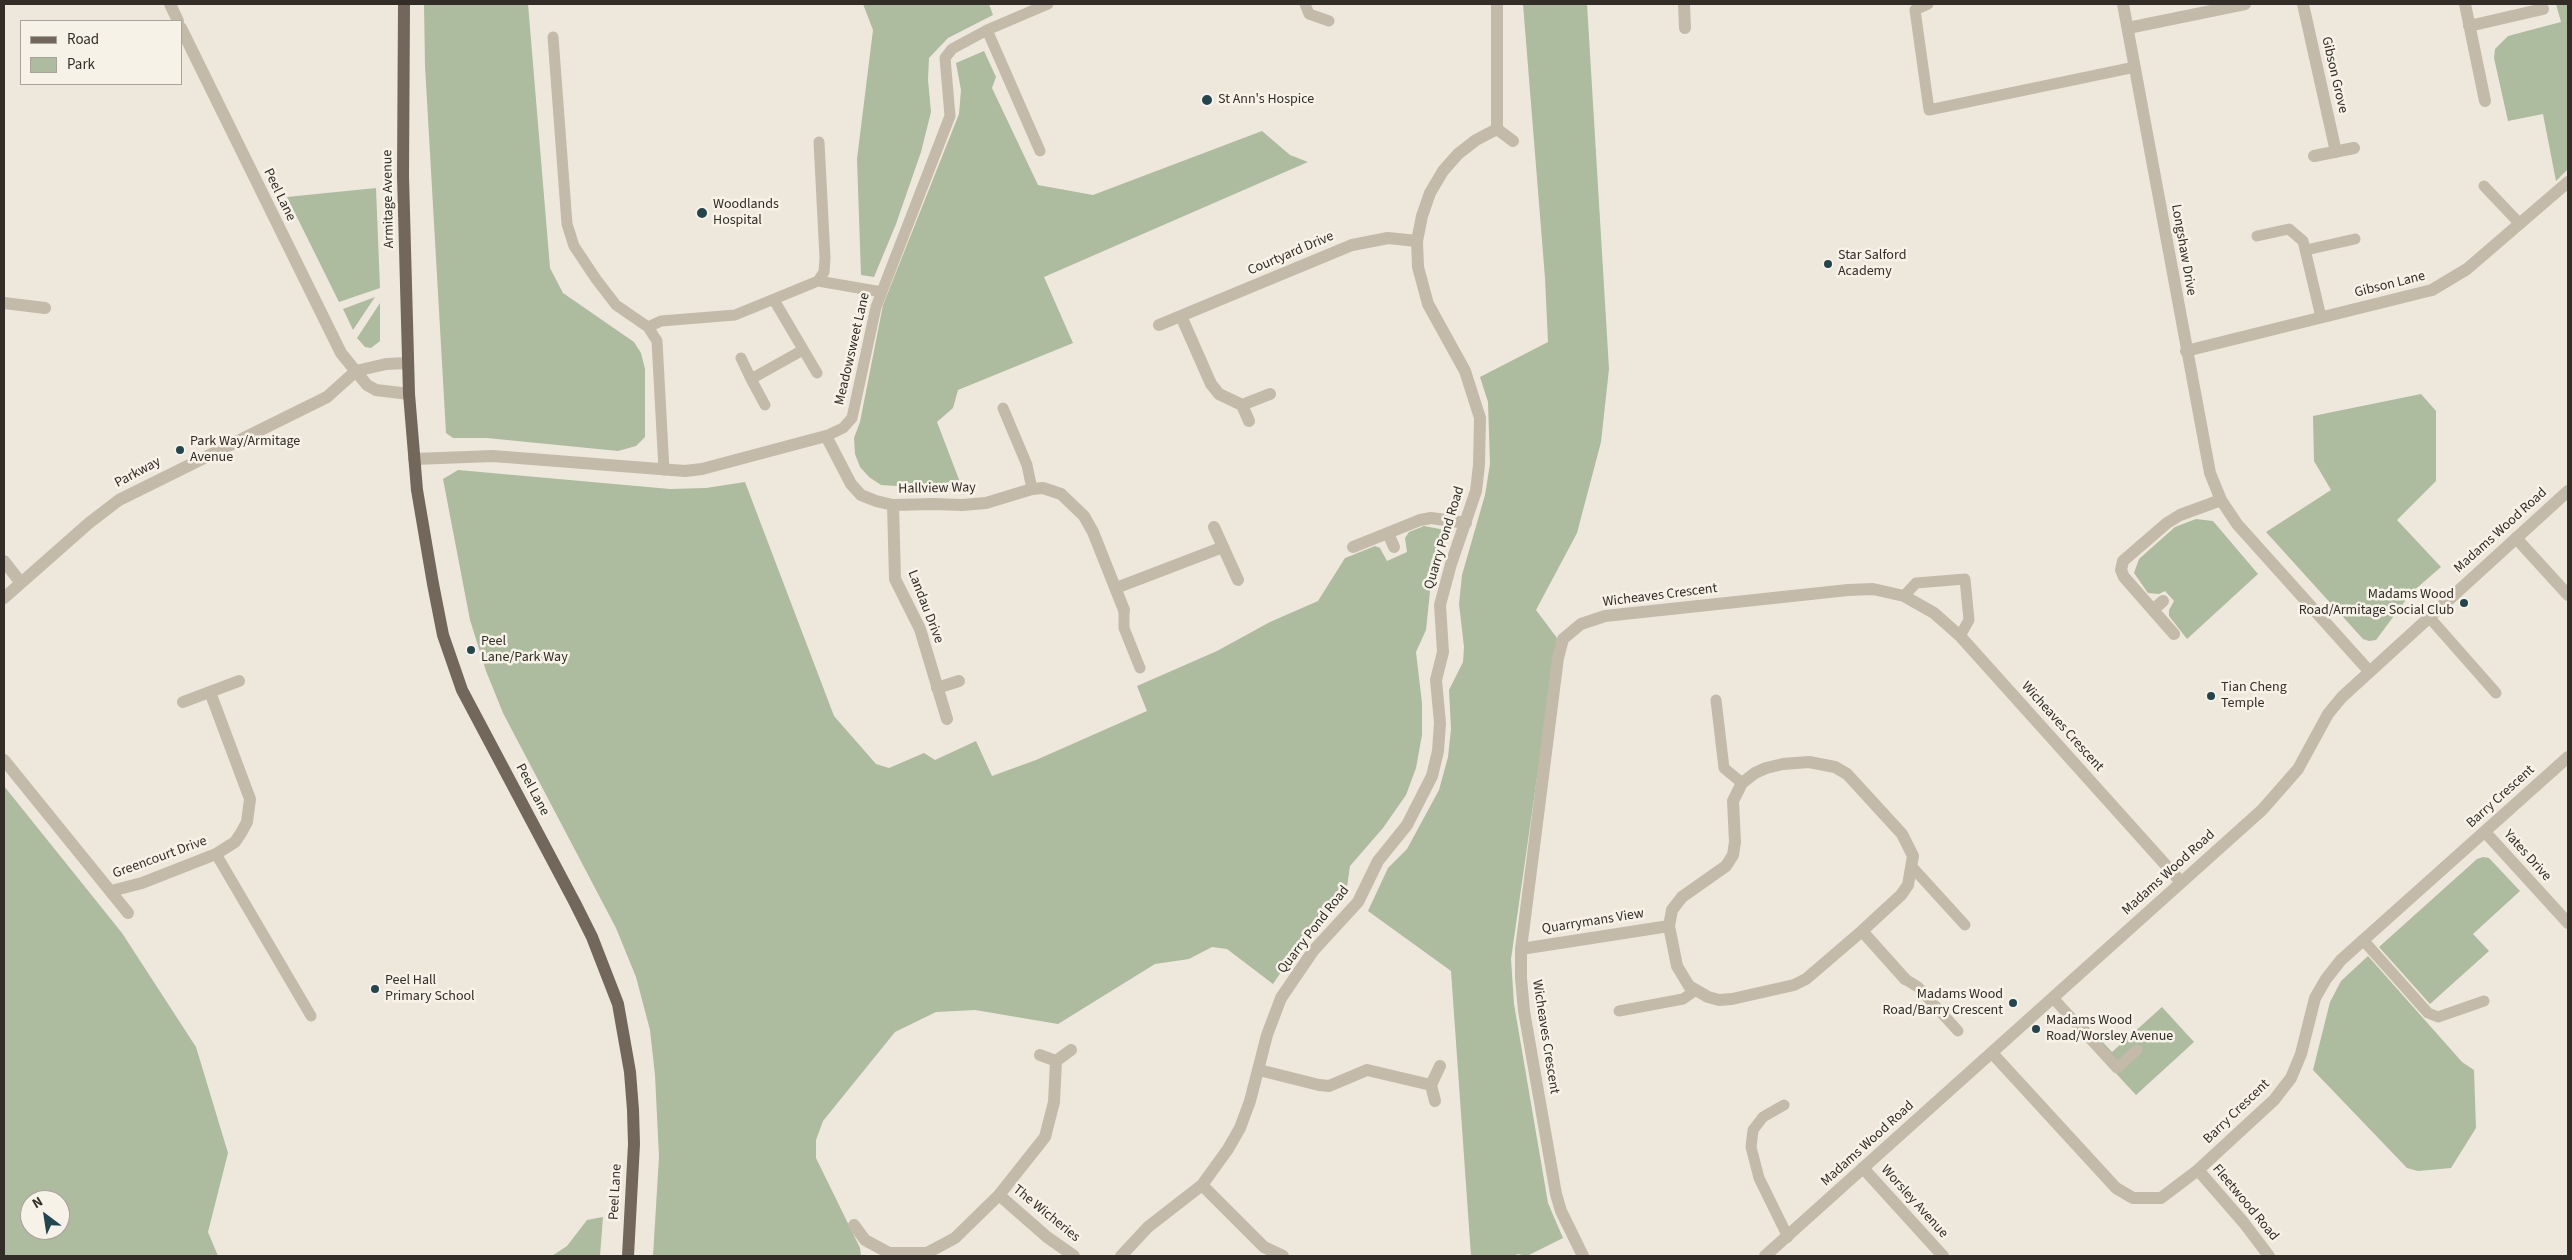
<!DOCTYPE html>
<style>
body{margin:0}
#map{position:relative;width:2572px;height:1260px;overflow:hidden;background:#eee8dc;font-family:"Source Sans 3",sans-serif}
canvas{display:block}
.frame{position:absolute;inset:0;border:5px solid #332d28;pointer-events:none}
.legend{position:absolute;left:20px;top:20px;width:162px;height:65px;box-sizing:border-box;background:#f6f2e7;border:1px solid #a8a39b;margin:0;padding:6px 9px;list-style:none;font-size:15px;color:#332d28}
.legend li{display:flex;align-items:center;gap:10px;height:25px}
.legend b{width:25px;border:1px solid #a8a39b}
.north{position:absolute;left:20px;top:1190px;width:50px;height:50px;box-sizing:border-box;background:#f6f2e7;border:1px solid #a8a39b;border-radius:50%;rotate:329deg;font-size:14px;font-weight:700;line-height:20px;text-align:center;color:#332d28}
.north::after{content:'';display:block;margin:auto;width:18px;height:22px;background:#23454e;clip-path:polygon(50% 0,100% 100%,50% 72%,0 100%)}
</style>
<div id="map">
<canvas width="2572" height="1260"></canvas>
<div class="frame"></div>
<ul class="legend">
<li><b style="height:6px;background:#73665b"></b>Road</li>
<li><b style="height:14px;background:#adbb9e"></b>Park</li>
</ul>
<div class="north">N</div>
</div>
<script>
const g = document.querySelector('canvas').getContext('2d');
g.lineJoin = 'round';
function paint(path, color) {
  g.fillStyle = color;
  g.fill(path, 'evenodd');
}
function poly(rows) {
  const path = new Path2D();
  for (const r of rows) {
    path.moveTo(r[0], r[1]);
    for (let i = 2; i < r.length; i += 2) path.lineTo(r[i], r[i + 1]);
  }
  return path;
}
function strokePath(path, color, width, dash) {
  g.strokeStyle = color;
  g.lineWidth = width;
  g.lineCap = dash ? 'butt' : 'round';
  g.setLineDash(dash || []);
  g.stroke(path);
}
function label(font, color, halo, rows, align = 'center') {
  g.font = font + ' "Source Sans 3",sans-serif';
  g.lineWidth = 5;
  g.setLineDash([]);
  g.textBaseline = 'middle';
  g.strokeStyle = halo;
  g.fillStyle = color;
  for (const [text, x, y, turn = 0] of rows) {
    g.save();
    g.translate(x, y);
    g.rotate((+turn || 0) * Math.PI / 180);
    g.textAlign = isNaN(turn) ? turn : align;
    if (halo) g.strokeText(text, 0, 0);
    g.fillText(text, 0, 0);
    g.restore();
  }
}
paint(poly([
 [424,4,528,4,550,268,563,293,634,342,641,353,645,369,645,437,636,446,618,451,487,438,453,438,446,433,425,66],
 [863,4,989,4,993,15,948,38,929,58,928,80,931,112,921,152,896,224,874,277,861,275,857,159,873,30],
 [1523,4,1587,4,1609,369,1601,442,1577,533,1536,610,1557,638,1511,959,1514,1004,1548,1203,1563,1238,1527,1256,1518,1254,1513,1256,1471,1256,1451,971,1368,911,1388,868,1407,849,1439,790,1448,757,1451,729,1449,690,1463,662,1464,647,1459,604,1462,575,1485,495,1490,464,1488,402,1480,377,1548,342,1545,278],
 [2556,4,2568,4,2568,169,2556,181,2543,114,2508,121,2494,58,2495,49,2508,36,2561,22],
 [984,51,996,77,992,88,1038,185,1093,195,1262,131,1290,155,1308,162,1044,277,1073,343,958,390,953,408,937,422,963,490,881,485,869,477,860,467,855,454,854,438,860,422,883,305,959,114,961,90,956,63],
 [376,188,380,288,339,302,287,197],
 [375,297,353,330,343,309],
 [380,303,380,341,371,348,365,347,357,338],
 [2421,394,2436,411,2436,481,2397,520,2441,567,2411,593,2376,640,2369,641,2363,639,2266,532,2331,490,2314,461,2313,416],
 [458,470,670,489,706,488,745,482,834,716,876,764,889,768,924,753,935,760,976,741,992,776,1036,760,1147,711,1137,686,1217,651,1270,622,1318,601,1345,558,1375,546,1380,548,1387,561,1407,552,1405,538,1409,532,1424,526,1445,530,1431,582,1426,630,1416,652,1422,703,1422,735,1416,768,1406,795,1383,828,1350,866,1346,894,1303,939,1273,984,1227,949,1212,947,1189,959,1155,964,1058,1024,975,1010,936,1012,895,1032,823,1121,816,1140,816,1158,860,1248,861,1256,653,1256,659,1157,655,1075,650,1030,636,977,616,928,503,713,486,671,470,620,443,479],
 [2196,519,2213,521,2258,574,2187,639,2169,616,2169,610,2174,601,2165,591,2159,594,2148,593,2134,573,2139,559,2175,527],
 [4,786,122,933,196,1047,228,1153,208,1232,218,1256,4,1256],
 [30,1200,60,1200,60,1230,30,1230],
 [2483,857,2489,858,2520,891,2473,934,2489,951,2430,1004,2379,947,2477,859],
 [2368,956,2462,1062,2474,1070,2476,1128,2451,1168,2418,1171,2407,1168,2313,1070,2330,1002,2341,981],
 [2162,1007,2194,1042,2136,1095,2073,1027,2081,1019,2112,1052],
 [603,1217,600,1256,552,1256,567,1246,587,1220]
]), '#adbb9e');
strokePath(poly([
 [1305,4,1309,14,1329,21],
 [1928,4,1915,10,1929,110,2135,67],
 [987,30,1040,151],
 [553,37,567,224,574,246,596,279,616,305,648,327,657,341,664,470],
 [819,142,825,258,824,272,818,281,882,292],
 [2484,186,2520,224],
 [2257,236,2289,229,2303,241,2321,317],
 [2306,250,2355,239],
 [774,300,817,373],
 [648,327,661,321,735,315,818,281],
 [741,358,751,379],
 [765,405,751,379,803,350],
 [1003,408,1027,465,1032,489],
 [826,436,843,428,852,418,876,307,950,116,945,58,952,49,987,30,1048,4],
 [1904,596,1916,583,1965,579,1969,620,1960,636],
 [1124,610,1124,628,1140,668],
 [2429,617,2496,693],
 [1716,700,1724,768,1742,783],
 [216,854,311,1016],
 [1913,868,1965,925],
 [2363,940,2428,1013,2438,1017,2484,1001],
 [1905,979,1918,987,1958,1031],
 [2053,998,2117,1068,2137,1050],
 [1619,1011,1683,999,1696,990],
 [1784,1105,1763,1117,1753,1130,1751,1147,1759,1178,1788,1237]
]), '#c4baa9', 11);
strokePath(poly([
 [170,4,178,21],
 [1684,4,1685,28],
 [2123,4,2210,473,2221,500,2237,524,2369,671],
 [2303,4,2336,152],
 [2465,4,2485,101],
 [2469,26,2543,9],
 [181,28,341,353,367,385,376,390,409,394],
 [2128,28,2245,4],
 [1497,129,1513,141],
 [2314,156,2354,148],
 [4,303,45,308],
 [1181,316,1211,384,1219,394,1242,405],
 [1159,325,1352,245,1388,238,1417,241],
 [2186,351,2432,290,2467,269,2568,182],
 [1249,421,1242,405,1270,394],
 [414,459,493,456,685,471,702,469,826,436,851,484,861,495,876,501,893,505,933,504,962,505,986,503,1032,489,1043,488,1061,494,1084,516,1093,532,1124,610],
 [893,505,895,579,920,629,947,719],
 [1214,527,1238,580],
 [1388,533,1394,547],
 [2516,538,2568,595],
 [1353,547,1420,520,1431,518,1466,523],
 [4,561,21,583],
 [1116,588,1223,547],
 [4,598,89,523,119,500,327,397,356,371,386,364,408,363],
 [2153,610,2163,601],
 [2174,634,2124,577,2121,570,2123,561,2167,523,2180,515,2221,500],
 [937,688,959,681],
 [183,702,239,681],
 [4,760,128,913],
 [1809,762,1835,767,1847,774,1902,834,1913,856,1908,885,1901,895,1862,931,1806,979,1794,985,1732,999,1719,1000,1708,997,1689,986,1677,966,1669,926,1672,910,1682,897,1726,866,1733,855,1735,842,1733,801,1742,783,1755,773,1766,768,1783,764,1809,762],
 [2485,832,2568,923],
 [111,891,142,883,216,854,235,842,241,833,247,822,250,799,210,692],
 [1862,931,1905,979],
 [1521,949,1669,926],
 [1992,1053,2116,1188,2133,1198,2161,1198,2198,1170,2274,1100,2291,1078,2301,1054,2315,998,2326,979,2341,960,2568,757],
 [1040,1055,1056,1061,1071,1050],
 [1259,1070,1319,1085,1329,1086,1367,1070,1431,1085],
 [1435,1101,1431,1085,1440,1066],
 [1863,1168,1943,1256],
 [2198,1170,2244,1223,2269,1256],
 [1202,1185,1264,1247,1283,1256],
 [999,1195,1047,1237,1074,1256],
 [854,1225,865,1240,889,1253,927,1253,955,1238,999,1195,1045,1137,1054,1102,1056,1061],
 [1121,1256,1148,1227,1202,1185,1228,1149,1240,1128,1250,1101,1267,1035,1281,998,1313,951,1358,902,1378,861,1407,825,1432,776,1438,751,1440,723,1436,680,1443,652,1440,605,1451,564,1476,491,1479,465,1480,418,1465,371,1428,304,1418,267,1417,241,1422,216,1430,193,1443,171,1458,154,1476,140,1497,129,1497,4],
 [1583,1256,1561,1211,1556,1194,1524,1011,1521,978,1521,949,1558,658,1563,639,1581,624,1605,616,1848,590,1873,589,1904,596,1934,613,1960,636,2181,882]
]), '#c4baa9', 12);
strokePath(poly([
 [1765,1256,2262,810,2298,769,2328,714,2342,697,2568,491]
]), '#c4baa9', 12);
strokePath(poly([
 [404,4,403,176,409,394,417,490,433,584,443,635,462,690,575,903,592,937,618,1004,630,1072,633,1110,634,1144,628,1256]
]), '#73665b', 12);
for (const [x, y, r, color] of [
 [1207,100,6,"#23454e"],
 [702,213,6,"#23454e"],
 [1828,264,5,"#23454e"],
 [180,450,5,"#23454e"],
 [2464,603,5,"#23454e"],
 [471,650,5,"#23454e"],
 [2211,696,5,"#23454e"],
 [375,989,5,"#23454e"],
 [2013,1003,5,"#23454e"],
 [2036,1029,5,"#23454e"]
]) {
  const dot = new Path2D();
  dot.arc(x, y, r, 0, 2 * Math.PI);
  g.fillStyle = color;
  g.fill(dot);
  strokePath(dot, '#f6f2e7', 2);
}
label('14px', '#332d28', '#f6f2e7', [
 ["Gibson Grove",2334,75,77],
 ["Peel Lane",279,195,64],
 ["Armitage Avenue",389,199,-91],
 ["Longshaw Drive",2183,250,80],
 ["Courtyard Drive",1291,254,-23],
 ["Gibson Lane",2390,285,-14],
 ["Meadowsweet Lane",853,349,-77],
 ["Parkway",138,473,-28],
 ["Hallview Way",937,489,-1],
 ["Madams Wood Road",2501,531,-42],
 ["Quarry Pond Road",1445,538,-73],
 ["Wicheaves Crescent",1660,596,-7],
 ["Landau Drive",925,607,69],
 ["Wicheaves Crescent",2062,727,48],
 ["Peel Lane",532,790,62],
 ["Barry Crescent",2501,797,-42],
 ["Yates Drive",2527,856,48],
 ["Greencourt Drive",160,858,-20],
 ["Madams Wood Road",2169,873,-42],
 ["Quarrymans View",1593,922,-9],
 ["Quarry Pond Road",1314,930,-52],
 ["Wicheaves Crescent",1545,1037,81],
 ["Barry Crescent",2237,1112,-44],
 ["Madams Wood Road",1868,1144,-42],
 ["Peel Lane",616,1192,-87],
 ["Worsley Avenue",1914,1202,48],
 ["Fleetwood Road",2245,1203,50],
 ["The Wicheries",1046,1214,39]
]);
label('14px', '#332d28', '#f6f2e7', [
 ["St Ann's Hospice",1218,100],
 ["Woodlands",713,205],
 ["Hospital",713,221],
 ["Star Salford",1838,256],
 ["Academy",1838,272],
 ["Park Way/Armitage",190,442],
 ["Avenue",190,458],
 ["Madams Wood",2454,595,"right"],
 ["Road/Armitage Social Club",2454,611,"right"],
 ["Peel",481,642],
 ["Lane/Park Way",481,658],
 ["Tian Cheng",2221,688],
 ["Temple",2221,704],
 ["Peel Hall",385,981],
 ["Primary School",385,997],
 ["Madams Wood",2003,995,"right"],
 ["Road/Barry Crescent",2003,1011,"right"],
 ["Madams Wood",2046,1021],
 ["Road/Worsley Avenue",2046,1037]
], 'left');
</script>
